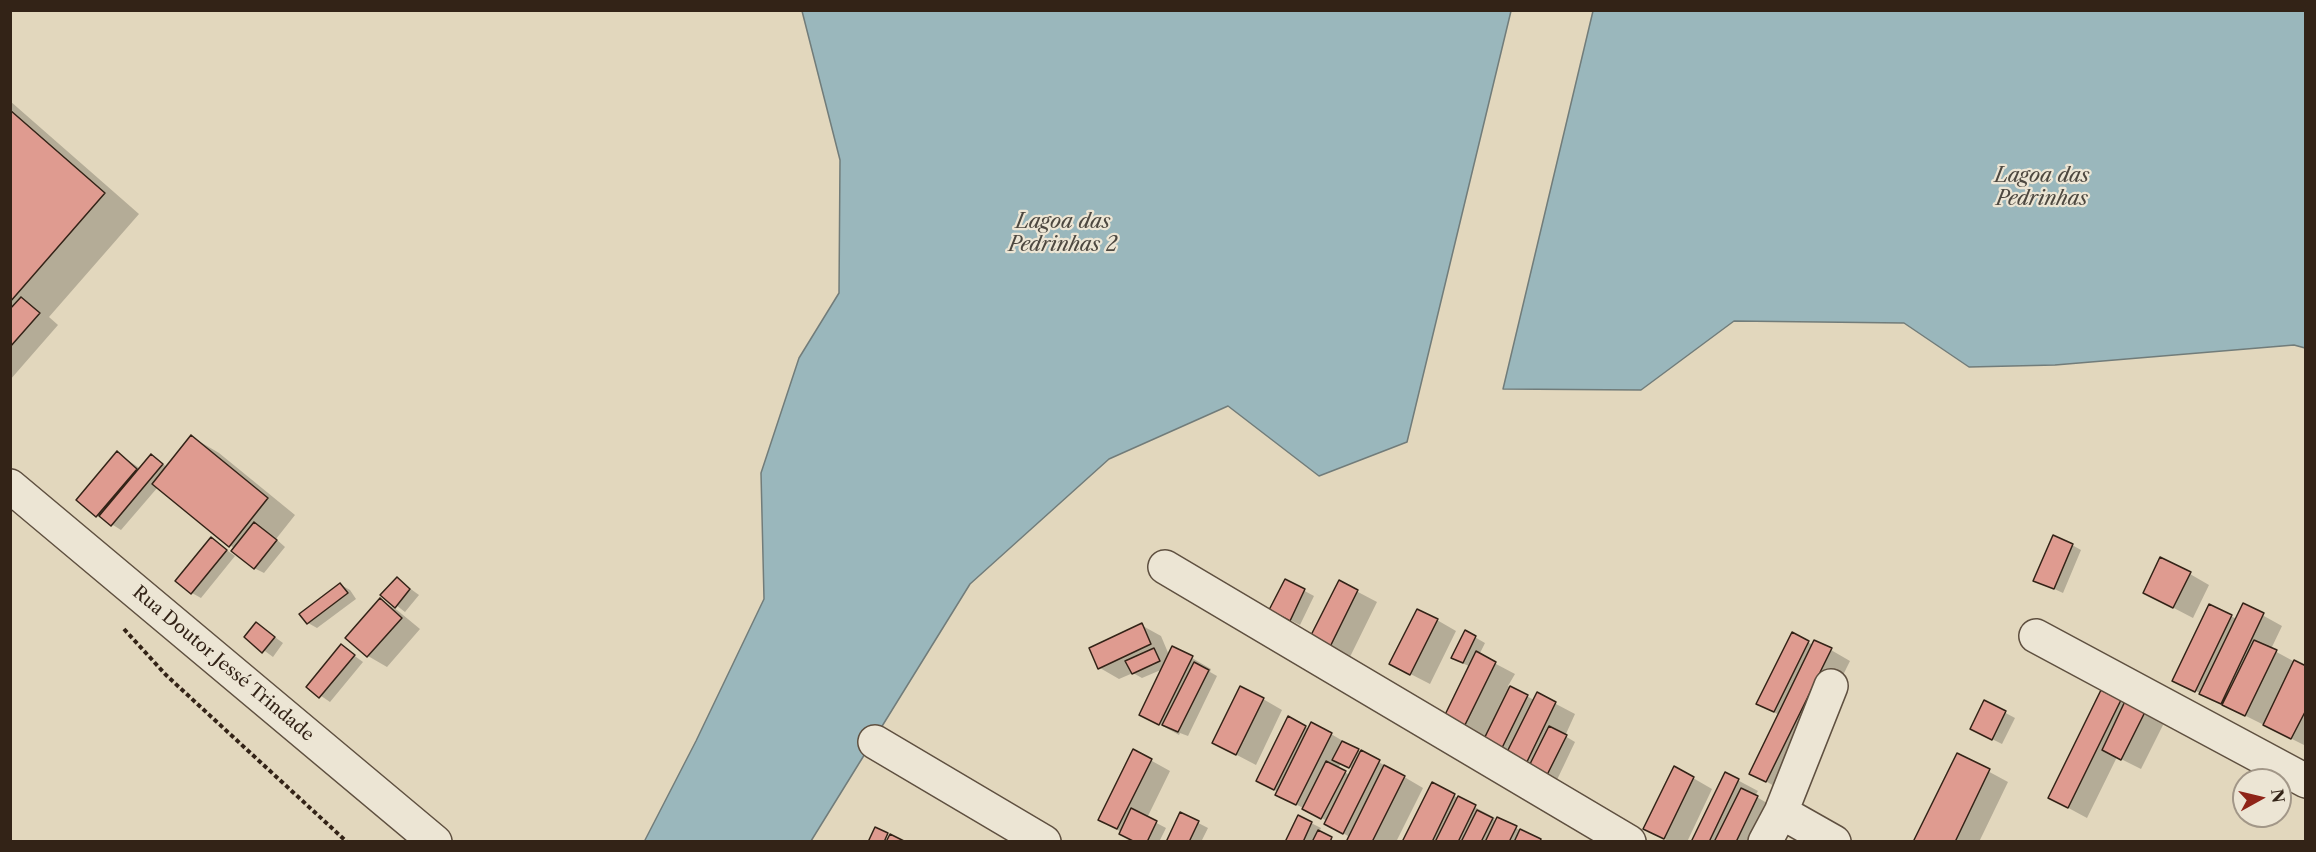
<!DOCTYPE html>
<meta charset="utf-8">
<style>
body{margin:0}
#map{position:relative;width:2316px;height:852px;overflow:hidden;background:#e2d7bd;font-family:"Libre Caslon Text",serif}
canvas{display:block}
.frame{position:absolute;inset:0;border:12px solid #332317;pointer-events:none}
.north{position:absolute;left:2232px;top:768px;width:60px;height:60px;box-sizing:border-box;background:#ece5d4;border:2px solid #a29788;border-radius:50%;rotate:82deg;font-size:16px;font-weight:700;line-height:24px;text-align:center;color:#332317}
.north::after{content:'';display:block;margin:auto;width:21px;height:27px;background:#8f2418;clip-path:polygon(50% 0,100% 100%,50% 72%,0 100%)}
</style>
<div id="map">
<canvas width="2316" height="852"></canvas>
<div class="frame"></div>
<div class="north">N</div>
</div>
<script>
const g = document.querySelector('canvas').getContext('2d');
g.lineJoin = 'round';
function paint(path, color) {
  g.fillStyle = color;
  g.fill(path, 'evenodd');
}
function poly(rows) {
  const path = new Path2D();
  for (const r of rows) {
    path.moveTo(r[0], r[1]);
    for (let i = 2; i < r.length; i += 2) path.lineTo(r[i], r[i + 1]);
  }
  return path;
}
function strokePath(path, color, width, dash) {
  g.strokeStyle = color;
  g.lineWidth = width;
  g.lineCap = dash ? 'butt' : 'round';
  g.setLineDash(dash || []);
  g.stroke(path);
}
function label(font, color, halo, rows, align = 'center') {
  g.font = font + ' "Libre Caslon Text",serif';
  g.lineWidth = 4.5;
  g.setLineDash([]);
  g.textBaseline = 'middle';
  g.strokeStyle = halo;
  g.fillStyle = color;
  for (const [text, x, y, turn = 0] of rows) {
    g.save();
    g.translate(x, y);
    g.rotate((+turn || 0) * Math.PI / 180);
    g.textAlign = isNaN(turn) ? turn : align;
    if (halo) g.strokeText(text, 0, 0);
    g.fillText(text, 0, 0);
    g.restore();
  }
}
const water = poly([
 [802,11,1511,11,1407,442,1319,476,1228,406,1109,459,970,584,811,841,644,842,696,741,764,599,761,473,799,358,839,293,840,160,802,11],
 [1593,11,2305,11,2305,348,2294,345,2055,365,1969,367,1904,323,1734,321,1641,390,1503,389,1593,11]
]);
paint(water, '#9ab7bc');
strokePath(water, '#717c7a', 1.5);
paint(poly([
 [10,101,139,214,49,317,58,325,10,380],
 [192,437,219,453,295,515,276,539,285,547,264,573,254,568,235,549,158,487,121,530,97,515,117,453,141,469,152,456,167,467],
 [211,539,235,556,201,598,192,593],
 [2072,545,2081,550,2063,593,2035,580],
 [2190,574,2209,585,2193,618,2145,593],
 [397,579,419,595,405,612,383,595],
 [1286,581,1314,596,1300,625,1280,615],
 [1339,582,1377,602,1346,665,1327,656],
 [341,585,350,590,356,599,317,628,308,623],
 [380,600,397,610,420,629,387,667,368,656],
 [2244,605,2282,626,2271,649,2306,668,2306,746,2174,680,2209,606,2237,619],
 [1437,620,1456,631,1430,684,1391,664],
 [257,624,283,643,273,657,246,637],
 [1141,625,1161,636,1169,655,1192,658,1211,669,1210,672,1217,676,1188,736,1180,733,1179,735,1141,714,1163,669,1142,678,1133,673,1119,679,1100,668],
 [1466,632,1485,643,1479,655,1515,674,1508,686,1534,700,1537,694,1575,714,1565,736,1575,742,1555,784,1462,734,1471,667,1462,663],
 [1792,634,1813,645,1831,650,1850,661,1785,792,1751,773,1779,715,1758,703],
 [341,646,363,662,330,702,308,687],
 [2102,692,2125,704,2166,719,2141,769,2117,757,2087,818,2050,798],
 [1263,699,1282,710,1256,765,1214,743],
 [1985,702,2015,718,2002,744,1982,734],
 [1289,718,1309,729,1331,734,1423,788,1396,842,1348,842,1350,837,1326,824,1327,821,1277,794,1278,792,1258,780],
 [1341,763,1353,769,1350,775,1338,769],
 [1134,751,1170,771,1147,818,1166,828,1159,842,1137,842,1100,819],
 [1958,755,2008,782,1979,842,1915,842],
 [1726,774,1758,791,1755,796,1777,809,1761,842,1693,842],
 [1693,778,1712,789,1687,842,1670,842,1645,828],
 [1432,784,1495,818,1494,820,1496,822,1516,828,1542,842,1404,842],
 [1181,814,1208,828,1201,842,1168,842],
 [1299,817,1321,828,1319,832,1336,842,1287,842]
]), '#0003');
const building = poly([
 [10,110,105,193,10,302,10,110],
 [21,297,40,313,10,347,10,309,21,297],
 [191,435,268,498,229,547,152,484,191,435],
 [117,451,137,469,96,517,76,500,117,451],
 [151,454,163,464,111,526,99,516,151,454],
 [254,522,277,540,254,569,231,551,254,522],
 [2053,535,2073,544,2054,589,2033,581,2053,535],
 [211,537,227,550,191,594,175,581,211,537],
 [2160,557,2191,572,2173,608,2143,593,2160,557],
 [397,577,410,589,395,608,380,595,397,577],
 [1285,579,1305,589,1290,621,1269,610,1285,579],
 [1339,580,1358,590,1326,655,1306,645,1339,580],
 [340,583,348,593,307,624,299,614,340,583],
 [380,598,402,618,367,657,345,638,380,598],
 [2243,603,2264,613,2221,704,2199,694,2243,603],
 [2209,604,2232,615,2195,692,2172,681,2209,604],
 [1417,609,1438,619,1410,675,1389,664,1417,609],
 [256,622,275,637,262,653,244,637,256,622],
 [1142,623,1151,644,1098,669,1089,648,1142,623],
 [1465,630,1476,636,1463,663,1451,658,1465,630],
 [1792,632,1809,641,1774,712,1756,704,1792,632],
 [1814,640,1832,648,1766,782,1749,774,1814,640],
 [2254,640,2277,650,2245,716,2222,705,2254,640],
 [341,644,355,655,319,698,306,687,341,644],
 [1172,646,1193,656,1159,725,1139,715,1172,646],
 [1154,648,1160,661,1132,674,1125,661,1154,648],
 [1476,651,1496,662,1461,733,1441,723,1476,651],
 [2294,660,2306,666,2306,710,2291,739,2263,725,2294,660],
 [1194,662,1209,670,1178,732,1162,725,1194,662],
 [1240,686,1264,698,1236,755,1212,743,1240,686],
 [1510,686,1528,695,1498,756,1480,747,1510,686],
 [2101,690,2121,700,2068,808,2048,798,2101,690],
 [1537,692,1556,702,1523,770,1503,760,1537,692],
 [2127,697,2148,706,2121,760,2102,750,2127,697],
 [1984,700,2006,711,1992,740,1970,729,1984,700],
 [1288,716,1306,726,1274,790,1256,781,1288,716],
 [1311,722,1332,733,1296,805,1275,795,1311,722],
 [1549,726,1567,735,1545,779,1527,770,1549,726],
 [1342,741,1359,749,1349,768,1332,760,1342,741],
 [1133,749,1152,759,1117,829,1098,820,1133,749],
 [1361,750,1380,760,1343,834,1324,824,1361,750],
 [1957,753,1990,769,1955,842,1913,842,1957,753],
 [1326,761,1346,771,1321,819,1302,809,1326,761],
 [1384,765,1405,776,1372,842,1346,842,1384,765],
 [1674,766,1694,777,1664,839,1643,829,1674,766],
 [1725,772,1739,779,1709,842,1691,842,1725,772],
 [1432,782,1455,794,1432,842,1402,842,1432,782],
 [1741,788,1758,796,1736,842,1714,842,1741,788],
 [1458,796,1476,805,1458,842,1435,842,1458,796],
 [1131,808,1157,821,1147,842,1135,842,1119,834,1131,808],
 [1477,810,1493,818,1481,842,1461,842,1477,810],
 [1180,812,1199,821,1189,842,1166,842,1180,812],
 [1298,815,1312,822,1303,842,1285,842,1298,815],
 [1497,817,1517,826,1509,842,1485,842,1497,817],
 [875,827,888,833,884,842,868,842,875,827],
 [1520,829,1541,839,1540,842,1514,842,1520,829],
 [1318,830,1332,837,1330,842,1312,842,1318,830],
 [890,834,906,842,886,842,890,834]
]);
paint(building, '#df9b90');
strokePath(building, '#332317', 1.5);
const street = poly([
 [10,486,435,842],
 [1165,567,1629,842],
 [2036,636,2306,781],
 [875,742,1044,842],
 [1781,812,1834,842],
 [1765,842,1781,812,1831,686]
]);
strokePath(street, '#5f5040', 36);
strokePath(poly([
 [124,629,166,675,347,842]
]), '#332317', 4, [4.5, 3]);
strokePath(street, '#ece5d4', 33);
label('18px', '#332317', '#ece5d4', [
 ["Rua Doutor Jessé Trindade",223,664,40]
]);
label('italic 20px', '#4d4840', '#ece5d4', [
 ["Lagoa das",2042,176],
 ["Pedrinhas",2042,199],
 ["Lagoa das",1063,222],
 ["Pedrinhas 2",1063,245]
]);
</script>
